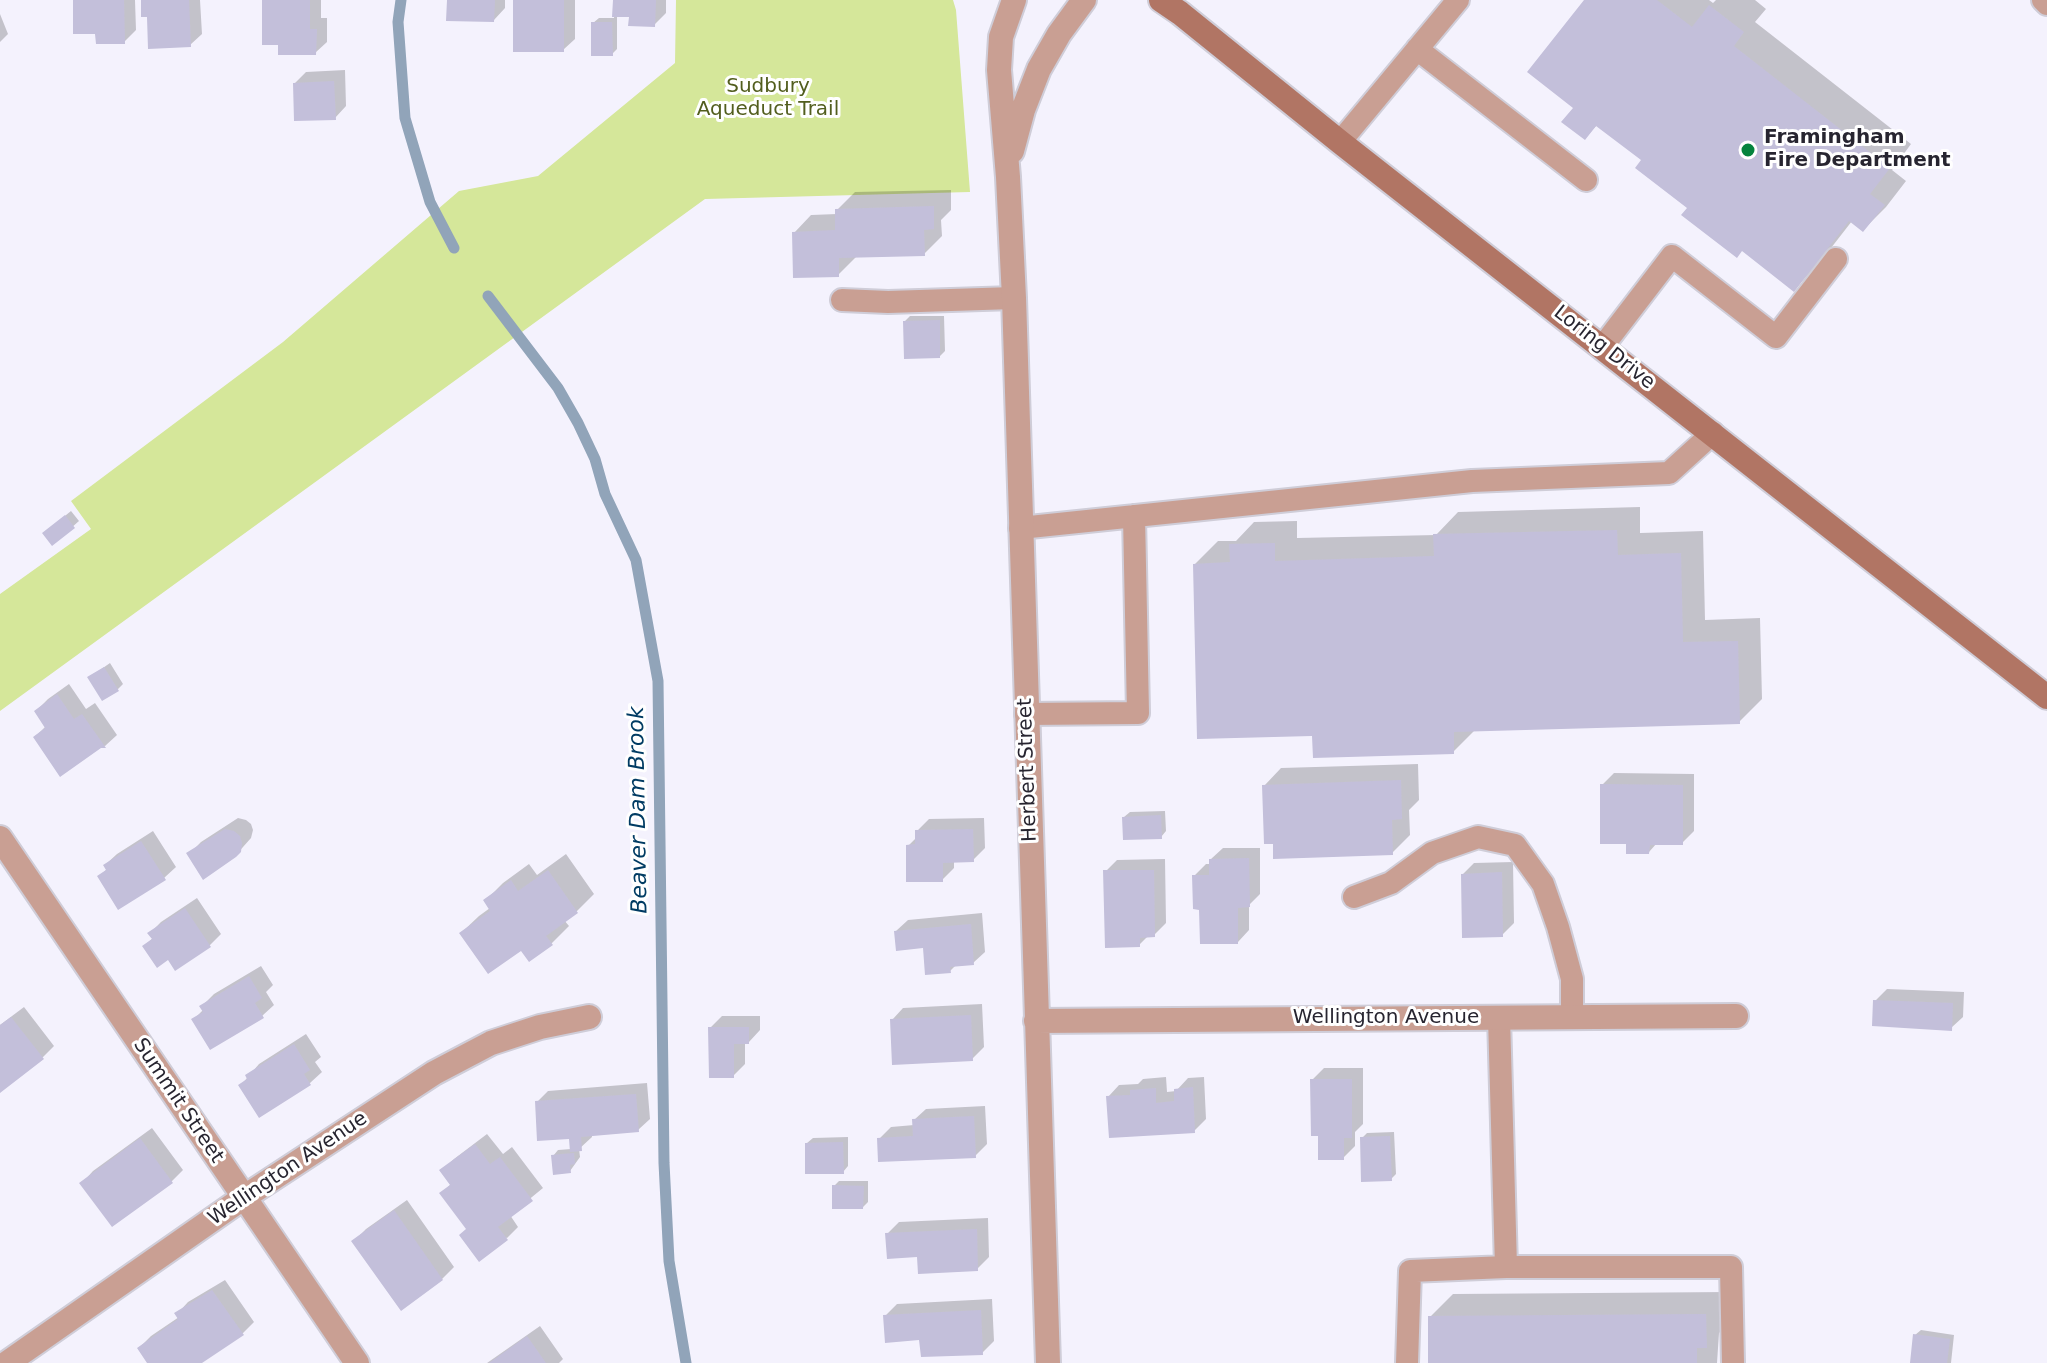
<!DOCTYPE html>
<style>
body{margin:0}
canvas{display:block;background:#f4f2fd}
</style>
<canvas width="2047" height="1363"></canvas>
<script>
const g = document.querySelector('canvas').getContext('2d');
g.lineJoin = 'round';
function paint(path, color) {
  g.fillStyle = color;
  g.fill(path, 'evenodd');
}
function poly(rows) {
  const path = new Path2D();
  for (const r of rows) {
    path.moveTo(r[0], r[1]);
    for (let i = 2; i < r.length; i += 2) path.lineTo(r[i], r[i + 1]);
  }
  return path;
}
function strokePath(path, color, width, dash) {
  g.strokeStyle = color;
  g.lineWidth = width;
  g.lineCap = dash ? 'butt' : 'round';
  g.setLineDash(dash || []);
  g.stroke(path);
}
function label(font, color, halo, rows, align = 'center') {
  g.font = font + ' "DejaVu Sans",sans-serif';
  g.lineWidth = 6;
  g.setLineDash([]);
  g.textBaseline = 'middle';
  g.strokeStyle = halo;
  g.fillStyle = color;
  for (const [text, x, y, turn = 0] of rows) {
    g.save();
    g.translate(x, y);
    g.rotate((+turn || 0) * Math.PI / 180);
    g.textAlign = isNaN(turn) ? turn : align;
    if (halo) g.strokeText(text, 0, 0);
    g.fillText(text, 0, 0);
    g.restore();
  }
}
paint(poly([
 [676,0,953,0,956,10,970,192,705,199,0,711,0,594,91,529,71,501,283,342,459,191,538,176,675,63]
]), '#d5e79a');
paint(poly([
 [75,0,135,0,136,30,124,42,97,32],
 [143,0,200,0,202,34,190,45,149,15],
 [264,0,321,0,321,18,327,18,327,42,315,53,280,43],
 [449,0,505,0,505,8,494,20],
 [515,0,575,0,575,39,563,50],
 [615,0,666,0,666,13,654,25,631,15,617,15,617,49,612,54,593,23,599,18,614,18],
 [1586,0,1709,0,1713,3,1716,0,1755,0,1766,9,1755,22,1911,144,1892,170,1906,181,1886,207,1863,230,1852,221,1817,266,1794,289,1690,208,1644,160,1598,124,1585,138,1576,107],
 [0,14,8,34,0,42],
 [345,70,346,106,335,118,295,83,306,72],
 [951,190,951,210,941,220,942,236,924,254,856,257,838,275,794,233,811,215,837,214,837,210,855,192],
 [910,316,944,316,945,351,940,356,905,321],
 [1640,507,1640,533,1703,531,1705,620,1760,618,1762,699,1739,722,1476,729,1453,752,1314,734,1195,564,1218,541,1236,541,1254,522,1297,521,1297,538,1436,535,1458,512],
 [71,511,79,521,53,544,50,528],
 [110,663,123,684,117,690,90,677],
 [69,684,86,709,95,703,117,735,105,746,35,737,46,726,36,711,48,699],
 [1418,764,1419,800,1409,810,1410,835,1392,853,1275,842,1264,786,1281,768],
 [1614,773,1694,774,1694,831,1682,843,1657,843,1649,852,1628,843,1602,785],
 [1165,811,1166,831,1161,837,1124,817,1130,812],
 [238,818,246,820,251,824,253,830,251,838,235,856,189,854,201,842],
 [984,818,985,848,973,860,954,861,954,868,942,880,908,846,917,837,917,831,929,819],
 [153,831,176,867,164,878,99,877,107,869,105,865,117,854],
 [1223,848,1260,848,1260,894,1249,905,1249,930,1238,942,1194,876,1206,864,1211,864,1211,859],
 [566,854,594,894,577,911,564,920,569,926,551,944,521,948,461,933,479,916,490,908,485,901,503,883,529,864,537,875],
 [1165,859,1166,923,1154,935,1149,935,1139,945,1106,871,1117,860],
 [1513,862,1514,923,1502,935,1463,874,1474,863],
 [197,898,221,934,210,945,175,968,168,958,144,946,153,938,150,933,161,922],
 [982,913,985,952,973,963,956,965,950,971,924,946,896,931,908,920],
 [261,966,273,985,266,992,274,1005,262,1016,194,1019,204,1009,202,1006,214,994],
 [1887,989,1964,992,1963,1017,1951,1028,1875,1001],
 [982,1004,984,1047,972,1059,892,1020,903,1008],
 [24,1007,54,1046,43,1057,0,1090,0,1025],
 [722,1016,760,1016,760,1030,749,1042,745,1042,745,1064,733,1076,710,1028],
 [306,1034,321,1057,315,1062,322,1072,310,1083,260,1115,241,1085,259,1064],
 [1324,1068,1363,1068,1363,1124,1355,1132,1355,1146,1343,1158,1320,1135,1312,1080],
 [1166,1077,1167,1092,1176,1091,1188,1078,1204,1077,1206,1119,1194,1131,1108,1097,1119,1085,1138,1084,1143,1079],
 [647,1083,650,1119,638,1130,592,1134,592,1137,579,1149,580,1157,570,1171,553,1156,558,1150,571,1149,570,1137,537,1102,548,1091],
 [985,1106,987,1144,975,1156,879,1139,891,1127,914,1125,914,1120,926,1109],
 [152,1128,183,1170,172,1181,113,1225,82,1183,93,1171],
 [1394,1132,1396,1174,1391,1179,1362,1138,1367,1133],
 [487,1134,503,1154,512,1147,543,1188,510,1215,518,1227,507,1238,468,1229,442,1193,452,1183,442,1170,454,1159],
 [848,1137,848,1166,843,1172,807,1143,813,1138],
 [839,1181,868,1181,868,1202,863,1207,834,1186],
 [407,1200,454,1267,442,1279,354,1241,366,1229],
 [988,1218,989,1257,977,1269,919,1255,887,1234,899,1222],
 [225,1280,254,1322,243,1333,198,1363,150,1363,139,1348,151,1336,179,1317,177,1314,188,1302],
 [1729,1292,1729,1323,1719,1333,1717,1363,1430,1363,1430,1317,1453,1294],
 [992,1299,994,1341,982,1353,921,1338,885,1316,897,1304],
 [540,1326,563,1359,559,1363,487,1363],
 [1921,1330,1954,1335,1951,1363,1912,1363,1915,1335]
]), '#0003');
strokePath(poly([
 [401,0,398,22,405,118,430,202,454,248],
 [488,296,558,388,578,423,595,459,605,494,636,560,658,681,664,1163,669,1261,686,1363]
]), '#91a4b9', 11);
paint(poly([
 [73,0,124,0,125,44,96,44,95,34,73,34],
 [141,0,189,0,191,47,148,49,147,17,141,17],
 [262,0,310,0,310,29,317,29,316,55,278,55,278,45,262,45],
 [447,0,495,0,494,22,446,21],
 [513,0,564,0,564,52,513,52],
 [613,0,656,0,655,27,628,26,629,17,612,17],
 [1584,0,1657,0,1692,27,1709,5,1744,32,1734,46,1890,168,1870,194,1885,205,1863,232,1849,221,1794,292,1742,251,1737,258,1681,215,1687,208,1635,168,1641,160,1596,126,1585,140,1561,122,1573,108,1527,72],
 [591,22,612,22,613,56,591,56],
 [334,81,336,120,294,121,293,83],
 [934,206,934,229,924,230,925,256,839,258,839,277,793,278,792,232,835,230,835,209],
 [940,320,940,358,904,359,903,321],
 [65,515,75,528,52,546,42,533],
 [1617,530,1618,555,1681,553,1683,642,1738,641,1740,724,1454,732,1454,754,1313,758,1312,736,1197,739,1193,564,1230,562,1229,544,1275,543,1275,561,1434,556,1433,534],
 [104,667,119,691,102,701,87,677],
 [57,694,74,719,82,714,106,748,101,748,60,777,33,737,45,728,34,711],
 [1401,780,1402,819,1392,820,1393,855,1273,859,1273,844,1264,844,1262,785],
 [1600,784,1683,785,1683,845,1650,845,1649,854,1626,854,1626,844,1600,844],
 [1161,815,1162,839,1123,840,1122,817],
 [225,829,234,831,240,836,242,843,241,852,236,857,203,880,186,853],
 [973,829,974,862,943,863,943,882,906,882,906,845,915,844,915,830],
 [141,841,166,880,118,910,97,876,106,870,103,865],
 [1249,858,1250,907,1238,908,1238,944,1200,944,1199,910,1193,909,1192,875,1209,875,1209,859],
 [548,870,578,913,546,936,553,945,529,962,521,951,488,974,459,933,490,911,483,900,511,880,518,891],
 [1103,870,1154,870,1155,937,1140,938,1140,947,1105,948],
 [1502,872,1503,937,1462,938,1461,874],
 [185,908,211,947,175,971,168,960,157,968,142,946,152,939,147,933],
 [971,924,974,965,950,967,951,973,925,975,923,948,896,951,894,931],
 [249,976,262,998,255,1003,264,1018,210,1050,191,1019,203,1012,199,1006],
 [1873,1000,1953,1003,1952,1031,1872,1026],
 [971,1015,973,1061,892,1065,890,1019],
 [11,1017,44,1059,0,1093,0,1025],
 [708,1027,749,1027,749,1044,734,1044,734,1078,709,1078],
 [294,1044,310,1070,304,1074,311,1085,259,1118,238,1085,247,1079,245,1075],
 [1310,1079,1352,1079,1352,1138,1344,1138,1344,1160,1318,1160,1318,1136,1311,1136],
 [1193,1087,1195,1133,1109,1138,1106,1096,1130,1095,1130,1090,1156,1088,1156,1103,1174,1101,1174,1089],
 [636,1094,639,1132,581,1137,582,1151,570,1152,569,1139,537,1141,535,1101],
 [974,1116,976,1158,878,1162,877,1138,913,1136,912,1119],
 [1390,1136,1392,1181,1361,1182,1360,1137],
 [140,1138,173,1183,112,1227,79,1183],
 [843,1142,844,1174,805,1174,805,1143],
 [475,1144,490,1164,500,1157,533,1201,498,1227,508,1240,479,1262,459,1235,466,1229,439,1193,450,1185,439,1170],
 [574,1153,575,1164,570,1165,571,1173,553,1175,551,1155],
 [832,1185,864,1186,863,1209,832,1209],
 [394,1210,443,1280,401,1311,351,1241],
 [977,1229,978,1271,918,1274,917,1257,887,1259,885,1233],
 [212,1290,244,1335,202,1363,147,1363,137,1348,178,1319,174,1313],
 [981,1310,983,1355,921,1357,919,1340,885,1343,883,1315],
 [1706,1314,1707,1348,1697,1348,1697,1363,1428,1363,1428,1316],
 [1913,1334,1950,1339,1947,1363,1910,1363],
 [527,1336,546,1363,489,1363]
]), '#c3bfda');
const lane = poly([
 [2043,0,2047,4],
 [1417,49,1586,180],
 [1340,142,1458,0],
 [842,300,888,302,1014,298],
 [1603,346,1672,256,1776,337,1836,259],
 [1020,528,1472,481,1669,473,1713,433],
 [1026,714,1138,713,1134,516],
 [1354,897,1391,883,1432,853,1478,837,1515,845,1543,884,1558,927,1572,979,1572,1017],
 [1499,1017,1506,1267,1731,1267,1733,1363],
 [1407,1363,1410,1271,1506,1267]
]);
const street = poly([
 [1014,0,1001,37,999,70,1008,177,1014,298,1048,1363],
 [1012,151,1023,110,1039,69,1059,34,1084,0],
 [0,838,357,1363],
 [1036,1021,1736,1016],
 [7,1363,243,1198,434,1073,491,1043,540,1027,589,1017]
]);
const secondary = poly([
 [1161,0,1180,13,1340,142,2047,697]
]);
strokePath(lane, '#cfcdd8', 26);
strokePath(street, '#cfcdd8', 28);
strokePath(secondary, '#cfcdd8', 28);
strokePath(lane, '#c99f93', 22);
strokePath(street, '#c99f93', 24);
strokePath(secondary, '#b17564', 24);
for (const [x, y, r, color] of [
 [1748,150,8,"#04833d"]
]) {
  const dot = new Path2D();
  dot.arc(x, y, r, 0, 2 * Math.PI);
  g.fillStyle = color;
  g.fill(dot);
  strokePath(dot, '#fff', 3);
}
label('20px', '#525e1e', '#fff', [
 ["Sudbury",768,87],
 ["Aqueduct Trail",768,110]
]);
label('bold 20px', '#272530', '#fff', [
 ["Framingham",1764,138],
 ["Fire Department",1764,161]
], 'left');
label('20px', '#272530', '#fff', [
 ["Loring Drive",1604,348,38],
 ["Herbert Street",1028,770,-92],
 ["Wellington Avenue",1386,1018],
 ["Summit Street",178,1101,56],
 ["Wellington Avenue",288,1169,-34]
]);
label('italic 22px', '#003b63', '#fff', [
 ["Beaver Dam Brook",639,810,-91]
]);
</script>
